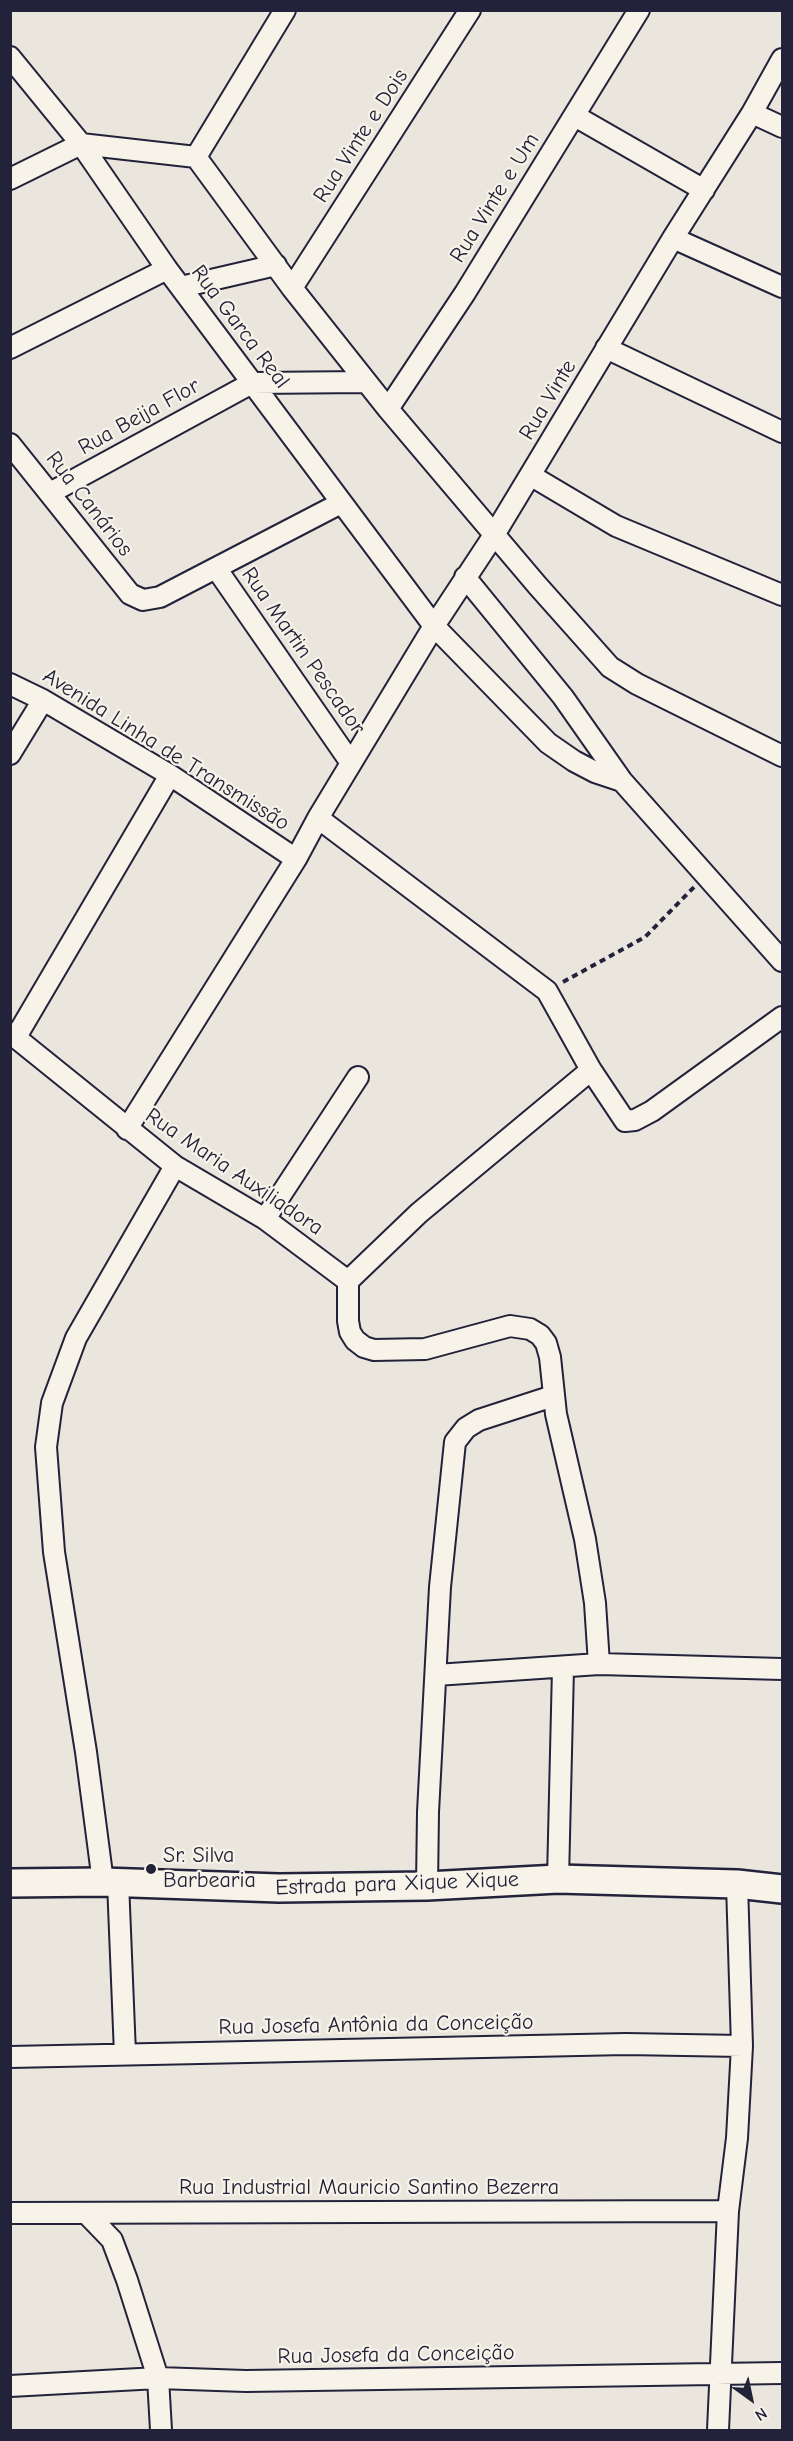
<!DOCTYPE html>
<meta charset="utf-8">
<style>
body{margin:0}
#map{position:relative;width:793px;height:2441px;overflow:hidden;background:#eae6de;font-family:"Comic Neue",sans-serif}
canvas{display:block}
.frame{position:absolute;inset:0;border:12px solid #22223b;pointer-events:none}
.north{position:absolute;left:721px;top:2369px;width:60px;height:60px;-webkit-text-stroke:4px #f7f3e8;paint-order:stroke;rotate:147deg;font-size:16px;font-weight:700;line-height:24px;text-align:center;color:#22223b}
.north::after{content:'';display:block;margin:auto;width:21px;height:27px;background:#22223b;clip-path:polygon(50% 0,100% 100%,50% 72%,0 100%)}
</style>
<div id="map">
<canvas width="793" height="2441"></canvas>
<div class="frame"></div>
<div class="north">N</div>
</div>
<script>
const g = document.querySelector('canvas').getContext('2d');
g.lineJoin = 'round';
function poly(rows) {
  const path = new Path2D();
  for (const r of rows) {
    path.moveTo(r[0], r[1]);
    for (let i = 2; i < r.length; i += 2) path.lineTo(r[i], r[i + 1]);
  }
  return path;
}
function strokePath(path, color, width, dash) {
  g.strokeStyle = color;
  g.lineWidth = width;
  g.lineCap = dash ? 'butt' : 'round';
  g.setLineDash(dash || []);
  g.stroke(path);
}
function label(font, color, halo, rows, align = 'center') {
  g.font = font + ' "Comic Neue",sans-serif';
  g.lineWidth = 4.5;
  g.setLineDash([]);
  g.textBaseline = 'middle';
  g.strokeStyle = halo;
  g.fillStyle = color;
  for (const [text, x, y, turn = 0] of rows) {
    g.save();
    g.translate(x, y);
    g.rotate((+turn || 0) * Math.PI / 180);
    g.textAlign = isNaN(turn) ? turn : align;
    if (halo) g.strokeText(text, 0, 0);
    g.fillText(text, 0, 0);
    g.restore();
  }
}
const street = poly([
 [10,57,81,144,167,269,434,626,548,743,574,761,595,772,622,781],
 [752,113,782,127],
 [575,116,704,190],
 [81,144,196,157],
 [196,157,292,288,388,409,537,585,610,667,637,684,782,756],
 [196,157,285,10],
 [10,179,81,144],
 [673,238,782,287],
 [181,287,276,265],
 [292,288,470,10],
 [10,348,167,269],
 [606,348,782,432],
 [388,409,465,293,639,10],
 [10,444,130,594,143,600,160,597,341,503],
 [530,475,616,526,782,595],
 [50,493,252,383,366,382],
 [216,568,351,763],
 [465,577,563,697,622,781,782,961],
 [10,684,43,700,170,775,296,859],
 [10,754,43,700],
 [318,818,547,991,591,1070,625,1121,635,1120,652,1111,782,1017],
 [10,1033,175,1166,265,1219,348,1281],
 [16,1037,170,775],
 [127,1129,296,859,318,818,434,626,494,535,673,238,752,113,782,59],
 [265,1219,358,1077],
 [348,1281,348,1321,350,1332,355,1340,364,1347,374,1350,425,1349,510,1326,530,1329,540,1335,546,1343,550,1357,556,1414,585,1539,595,1603,599,1664],
 [348,1281,419,1213,591,1070],
 [436,1675,599,1664,782,1669],
 [558,1879,563,1668],
 [103,1882,86,1752,54,1552,46,1447,52,1403,76,1338,175,1166],
 [118,1882,125,2054],
 [427,1886,428,1812,440,1587,455,1442,466,1428,479,1420,553,1396],
 [10,2057,626,2044,742,2046],
 [10,2213,728,2211],
 [86,2213,112,2240,127,2280,158,2378,161,2430],
 [10,2386,158,2378,246,2381,782,2373],
 [718,2430,728,2211,737,2138,742,2046,737,1884]
]);
const secondary = poly([
 [10,1883,103,1882,279,1888,427,1886,558,1879,737,1884,782,1889]
]);
strokePath(street, '#22223b', 24);
strokePath(secondary, '#22223b', 32);
strokePath(poly([
 [563,982,645,937,694,887]
]), '#22223b', 4, [6, 4.5]);
strokePath(street, '#f7f3e8', 20);
strokePath(secondary, '#f7f3e8', 27);
for (const [x, y, r, color] of [
 [151,1869,6,"#22223b"]
]) {
  const dot = new Path2D();
  dot.arc(x, y, r, 0, 2 * Math.PI);
  g.fillStyle = color;
  g.fill(dot);
  strokePath(dot, '#f7f3e8', 2);
}
label('22px', '#22223b', '#f7f3e8', [
 ["Rua Vinte e Dois",361,136,-57],
 ["Rua Vinte e Um",495,198,-58],
 ["Rua Garca Real",240,327,53],
 ["Rua Vinte",548,400,-59],
 ["Rua Beija Flor",139,417,-29],
 ["Rua Canários",89,504,52],
 ["Rua Martin Pescador",303,651,55],
 ["Avenida Linha de Transmissão",166,750,32],
 ["Rua Maria Auxiliadora",234,1172,34],
 ["Estrada para Xique Xique",397,1884,-2],
 ["Rua Josefa Antônia da Conceição",376,2025,-1],
 ["Rua Industrial Mauricio Santino Bezerra",369,2188],
 ["Rua Josefa da Conceição",396,2355,-1]
]);
label('22px', '#22223b', '#f7f3e8', [
 ["Sr. Silva",163,1856],
 ["Barbearia",163,1881]
], 'left');
</script>
